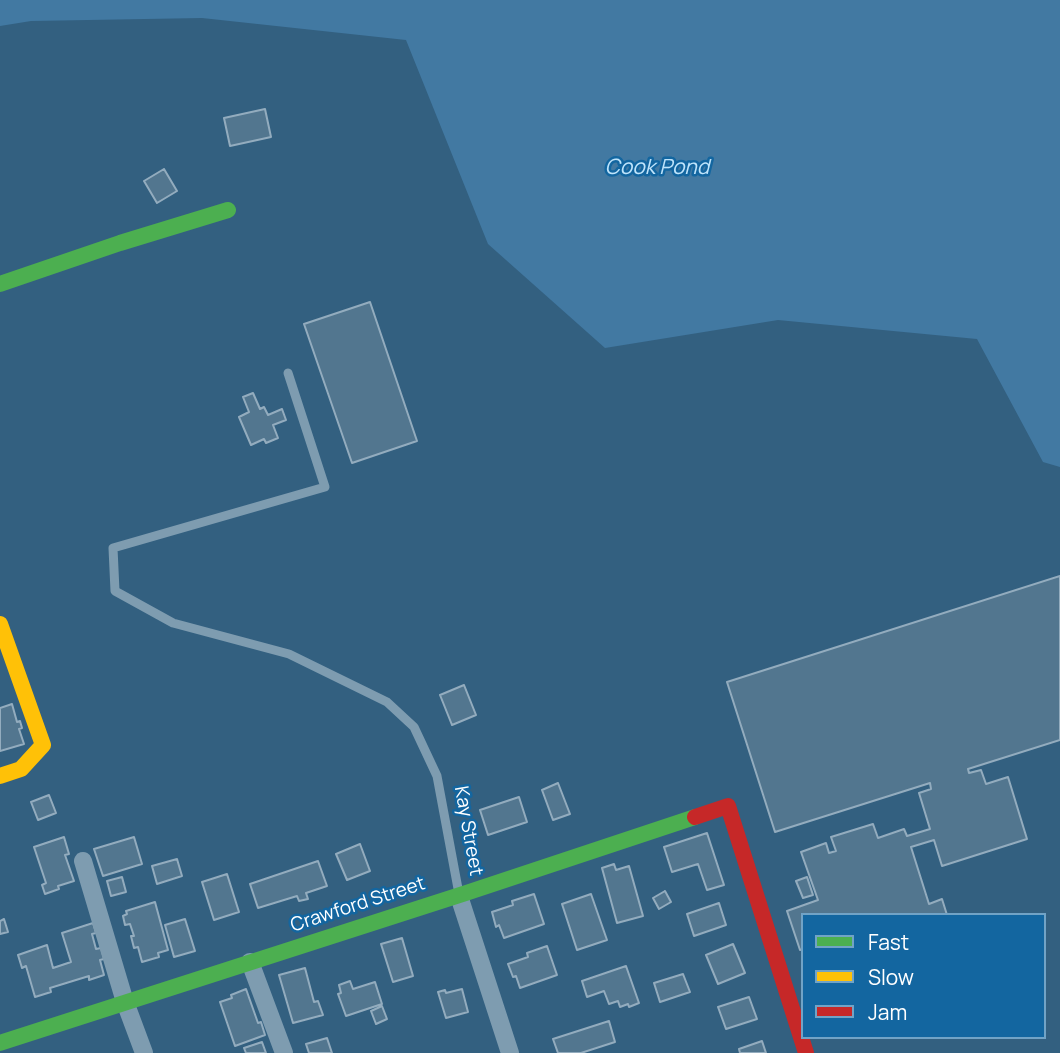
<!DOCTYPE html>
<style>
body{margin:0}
#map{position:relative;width:1060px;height:1053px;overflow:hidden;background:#336080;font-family:Manrope,sans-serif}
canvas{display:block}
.legend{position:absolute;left:801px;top:913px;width:245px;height:126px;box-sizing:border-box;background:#1366a0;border:2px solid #71a3c6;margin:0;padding:9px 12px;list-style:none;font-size:21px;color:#fff}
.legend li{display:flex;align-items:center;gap:14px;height:35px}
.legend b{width:35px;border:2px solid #71a3c6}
</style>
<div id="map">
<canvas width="1060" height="1053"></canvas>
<ul class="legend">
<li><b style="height:9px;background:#4caf50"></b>Fast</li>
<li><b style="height:9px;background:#ffc107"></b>Slow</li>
<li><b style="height:9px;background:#c62828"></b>Jam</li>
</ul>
</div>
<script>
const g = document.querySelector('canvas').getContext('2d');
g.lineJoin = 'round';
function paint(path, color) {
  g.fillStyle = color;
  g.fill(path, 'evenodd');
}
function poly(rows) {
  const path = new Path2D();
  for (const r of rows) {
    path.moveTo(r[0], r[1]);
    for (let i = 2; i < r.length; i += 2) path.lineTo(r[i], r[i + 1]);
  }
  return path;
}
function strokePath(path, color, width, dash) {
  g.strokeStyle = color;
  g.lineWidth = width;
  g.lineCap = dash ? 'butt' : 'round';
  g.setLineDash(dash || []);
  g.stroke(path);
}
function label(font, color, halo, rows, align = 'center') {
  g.font = font + ' Manrope,sans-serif';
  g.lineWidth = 5;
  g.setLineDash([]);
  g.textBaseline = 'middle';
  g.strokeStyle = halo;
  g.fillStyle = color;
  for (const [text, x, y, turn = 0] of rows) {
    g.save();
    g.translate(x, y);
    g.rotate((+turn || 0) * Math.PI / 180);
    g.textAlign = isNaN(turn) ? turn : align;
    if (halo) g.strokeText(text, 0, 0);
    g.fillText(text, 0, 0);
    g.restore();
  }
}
paint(poly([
 [0,0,1060,0,1060,467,1043,462,977,339,778,320,605,348,488,244,406,40,202,18,31,21,0,26]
]), '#4279a2');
const building = poly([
 [265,109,271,137,230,146,224,118,265,109],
 [164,169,177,191,157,203,144,181,164,169],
 [370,302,417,441,352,463,304,324,370,302],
 [253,393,260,409,264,407,268,415,282,409,286,420,273,425,278,438,266,443,264,439,251,445,239,417,249,412,243,397,253,393],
 [1060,576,1060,740,968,769,969,773,981,770,986,784,1008,777,1027,839,942,866,934,840,911,847,929,904,942,899,947,915,803,915,803,949,800,950,787,911,818,900,801,852,826,843,829,853,836,851,831,837,873,824,878,838,904,829,907,836,930,829,919,793,931,789,930,783,775,832,727,682,1060,576],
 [464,685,476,715,452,725,440,695,464,685],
 [12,704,17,722,20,721,22,728,19,729,24,744,0,751,0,708,12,704],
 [558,783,570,814,553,820,542,790,558,783],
 [49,795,56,813,38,820,31,802,49,795],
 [519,797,527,822,488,835,480,810,519,797],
 [707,833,724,885,707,890,698,864,672,872,664,847,707,833],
 [64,837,69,854,65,855,74,881,58,886,59,889,45,894,42,885,46,883,34,847,64,837],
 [134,837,142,864,103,876,94,849,134,837],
 [360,844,370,871,347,880,336,854,360,844],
 [177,859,182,876,157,884,152,866,177,859],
 [318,861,327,886,306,893,308,899,299,901,297,896,258,908,250,884,318,861],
 [614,864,616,870,629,866,643,916,617,923,602,868,614,864],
 [227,874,239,912,214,920,202,882,227,874],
 [122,877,126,892,111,896,107,881,122,877],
 [807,877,813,895,803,898,796,881,807,877],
 [665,891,671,902,659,909,653,898,665,891],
 [534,894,544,924,504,938,499,925,496,927,492,912,513,905,512,901,534,894],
 [591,894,607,940,577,950,562,904,591,894],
 [155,902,168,950,158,953,159,957,142,962,138,947,134,948,131,936,134,936,130,924,125,925,123,916,127,914,126,911,155,902],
 [719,903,726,925,694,936,687,914,719,903],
 [4,919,8,932,0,934,0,921,4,919],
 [185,919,195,951,174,957,165,925,185,919],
 [93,923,96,933,92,934,96,949,101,948,104,959,100,960,104,975,89,980,89,976,50,988,51,992,35,997,26,966,22,968,18,955,47,945,53,968,71,962,62,933,93,923],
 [402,938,413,976,393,982,381,944,402,938],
 [733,944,745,973,718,984,706,955,733,944],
 [547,946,557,975,520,988,516,976,513,977,508,964,528,957,527,953,547,946],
 [626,966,639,1003,629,1007,628,1004,620,1007,618,1001,609,1004,604,991,587,997,582,981,626,966],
 [305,968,314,1002,318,1001,323,1015,293,1023,279,975,305,968],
 [683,974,690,992,660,1002,654,983,683,974],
 [350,981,353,989,375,982,382,1004,346,1016,338,994,341,993,339,985,350,981],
 [246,989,258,1023,261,1022,265,1035,235,1046,220,1002,232,998,231,995,246,989],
 [462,989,468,1012,446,1018,438,992,445,990,446,993,462,989],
 [749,997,757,1019,726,1029,718,1007,749,997],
 [382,1006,387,1019,376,1024,371,1011,382,1006],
 [609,1021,615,1042,581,1053,558,1053,553,1039,609,1021],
 [327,1038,332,1053,309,1053,306,1044,327,1038],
 [762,1041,766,1053,740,1053,739,1049,762,1041],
 [262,1042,266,1053,246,1053,244,1048,262,1042]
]);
paint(building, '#52768f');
strokePath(building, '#93acbe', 2);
strokePath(poly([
 [288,373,325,487,113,548,115,591,173,623,289,654,387,702,414,727,437,776,459,894]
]), '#7e9cb0', 9);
strokePath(poly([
 [83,861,125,1002,144,1053],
 [459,896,510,1053],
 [250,962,284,1053]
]), '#7e9cb0', 18);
strokePath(poly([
 [0,284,120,243,228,210],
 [0,1043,466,893,695,817]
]), '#4caf50', 16);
strokePath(poly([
 [0,624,43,745,21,769,0,776]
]), '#ffc107', 16);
strokePath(poly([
 [695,817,728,806,806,1053]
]), '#c62828', 16);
label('19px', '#fff', '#1366a0', [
 ["Kay Street",468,831,80],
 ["Crawford Street",358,905,-18]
]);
label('italic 21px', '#bfe4fb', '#1366a0', [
 ["Cook Pond",657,168]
]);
</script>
